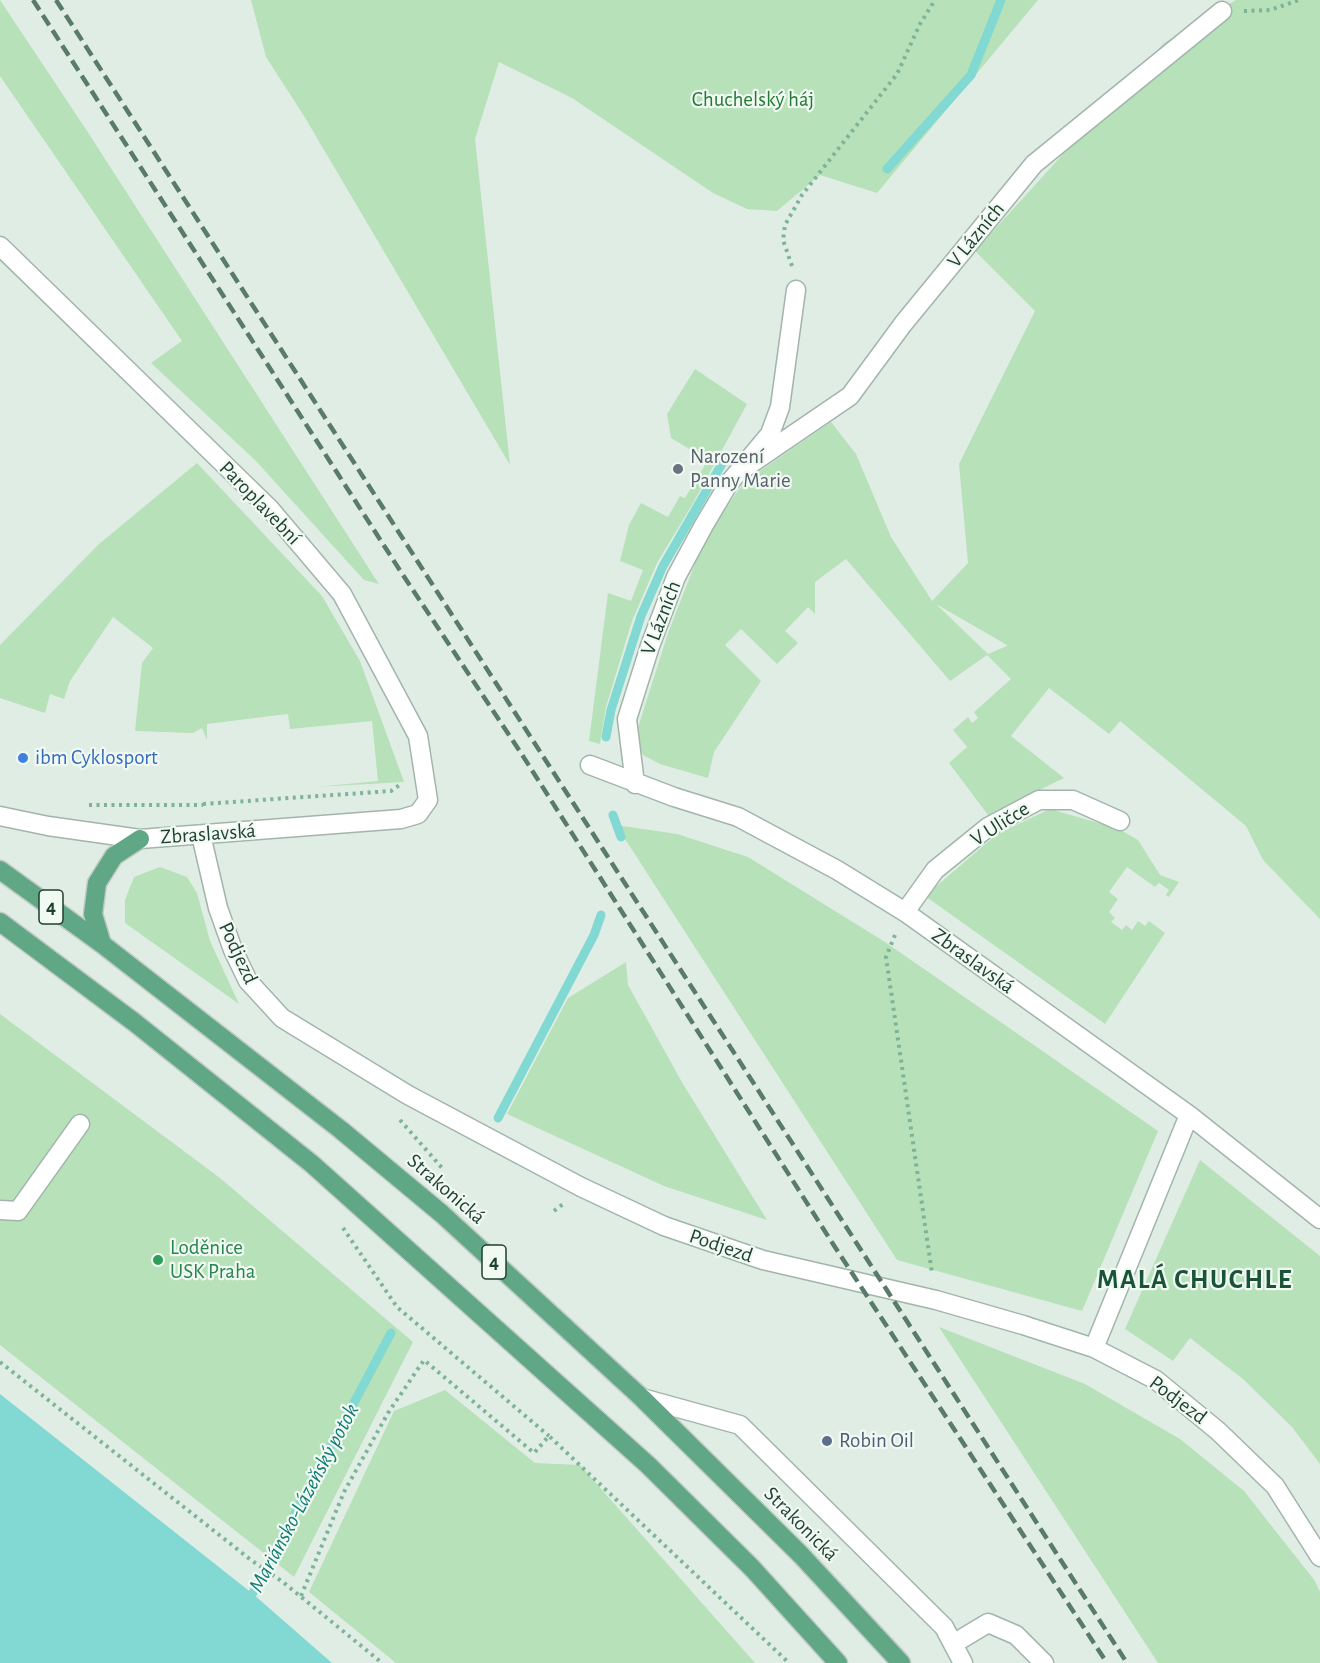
<!DOCTYPE html>
<meta charset="utf-8">
<style>
body{margin:0}
canvas{display:block;background:#e0ede5}
</style>
<canvas width="1320" height="1663"></canvas>
<script>
const g = document.querySelector('canvas').getContext('2d');
g.lineJoin = 'round';
function paint(path, color) {
  g.fillStyle = color;
  g.fill(path, 'evenodd');
}
function poly(rows) {
  const path = new Path2D();
  for (const r of rows) {
    path.moveTo(r[0], r[1]);
    for (let i = 2; i < r.length; i += 2) path.lineTo(r[i], r[i + 1]);
  }
  return path;
}
function strokePath(path, color, width, dash) {
  g.strokeStyle = color;
  g.lineWidth = width;
  g.lineCap = dash ? 'butt' : 'round';
  g.setLineDash(dash || []);
  g.stroke(path);
}
function label(font, color, halo, rows, align = 'center') {
  g.font = font + ' "Alegreya Sans",sans-serif';
  g.lineWidth = 4.5;
  g.setLineDash([]);
  g.textBaseline = 'middle';
  g.strokeStyle = halo;
  g.fillStyle = color;
  for (const [text, x, y, turn = 0] of rows) {
    g.save();
    g.translate(x, y);
    g.rotate((+turn || 0) * Math.PI / 180);
    g.textAlign = isNaN(turn) ? turn : align;
    if (halo) g.strokeText(text, 0, 0);
    g.fillText(text, 0, 0);
    g.restore();
  }
}
paint(poly([
 [0,0,87,131,379,584,364,580,255,460,151,363,182,341,0,76],
 [251,0,1038,0,877,193,820,175,777,211,747,209,713,193,572,98,499,62,475,139,510,465,304,116,266,57],
 [1236,0,1320,0,1320,919,1263,860,1246,826,1120,721,1109,734,1049,688,1011,736,1064,778,988,815,949,763,967,747,953,730,968,717,972,723,978,718,974,712,1011,679,987,655,950,681,846,559,815,582,815,614,808,607,785,631,798,643,777,664,741,629,725,645,761,681,714,752,708,778,660,764,643,755,634,740,668,633,705,538,744,482,831,422,856,454,891,537,932,601,968,563,959,464,1035,311,975,251,1164,43],
 [936,604,1007,645,1007,646,988,654],
 [695,369,747,404,692,505,657,563,632,621,606,707,600,744,589,741,608,593,631,601,643,570,620,561,629,525,641,503,668,517,680,496,685,498,708,460,671,438,667,414],
 [197,463,322,596,360,661,404,782,316,787,378,781,372,721,290,729,288,714,207,724,207,740,202,728,193,733,135,731,142,663,153,648,113,617,70,681,64,699,50,694,45,713,0,698,0,645,99,544],
 [1050,809,1119,829,1138,840,1160,875,1179,882,1169,897,1166,895,1169,890,1159,883,1155,887,1127,867,1109,892,1118,899,1109,912,1115,918,1111,922,1122,930,1126,925,1132,930,1138,921,1145,926,1149,921,1165,933,1105,1024,925,896,997,834],
 [616,825,677,834,748,857,885,942,1158,1131,1082,1311,897,1260],
 [160,867,187,877,197,893,210,941,239,1004,125,923,125,900,134,877],
 [626,962,628,985,683,1084,767,1220,664,1186,507,1114,568,998],
 [0,1014,220,1178,413,1342,294,1577,0,1345],
 [1200,1160,1320,1256,1320,1464,1292,1427,1243,1379,1190,1338,1173,1361,1125,1329],
 [939,1327,1085,1384,1180,1439,1244,1491,1315,1581,1320,1592,1320,1663,1158,1663],
 [445,1390,535,1463,580,1465,755,1663,396,1663,309,1592,394,1411]
]), '#b7e1b9');
paint(poly([
 [0,1394,253,1594,332,1663,0,1663]
]), '#82d8d2');
strokePath(poly([
 [887,169,971,75,1001,0],
 [606,737,611,710,641,616,663,566,723,462],
 [613,815,621,837],
 [498,1118,594,935,601,915],
 [247,1604,391,1333]
]), '#82d8d2', 9);
const service = poly([
 [0,1210,18,1211,80,1124],
 [642,1398,740,1425,944,1627,963,1663],
 [953,1644,988,1623,1016,1635,1044,1663]
]);
const minor = poly([
 [0,246,270,509,342,594,418,736,428,800,418,814,401,819,140,839,48,826,0,816],
 [743,469,850,396,903,324,1034,164,1222,11],
 [590,765,674,797,738,817,837,870,905,912,1189,1115,1320,1219],
 [635,784,627,719,650,646,676,577,704,525,729,483,770,434,780,407,796,290],
 [201,835,218,908,233,950,248,981,282,1018,408,1095,581,1187,664,1226,763,1260,936,1300,1023,1325,1094,1348,1156,1380,1218,1431,1275,1486,1320,1557],
 [905,912,935,870,988,827,1039,800,1073,800,1120,821],
 [1094,1348,1189,1115]
]);
const primary = poly([
 [0,870,102,944,341,1130,442,1214,642,1398,801,1555,901,1663],
 [0,922,134,1022,312,1164,648,1465,752,1568,838,1663],
 [102,944,93,914,97,883,114,856,140,839]
]);
strokePath(service, '#a2b5ab', 21);
strokePath(minor, '#a2b5ab', 21);
strokePath(primary, '#c0c9c5', 21);
strokePath(poly([
 [1244,11,1270,10,1299,0],
 [792,266,783,240,785,225,802,195,897,74,920,24,935,0],
 [203,804,391,791,401,784],
 [89,805,203,805],
 [895,935,886,957,932,1273],
 [400,1120,443,1169],
 [554,1211,563,1204],
 [343,1228,397,1307,549,1436],
 [0,1362,251,1560,283,1582,382,1663],
 [301,1596,344,1492,388,1413,424,1360,534,1453,549,1436,789,1663]
]), '#7db497', 4, [3, 4.5]);
strokePath(service, '#fff', 18);
strokePath(minor, '#fff', 18);
strokePath(primary, '#60a785', 18);
strokePath(poly([
 [33,0,401,572,521,753,833,1244,1107,1663],
 [56,0,1127,1663]
]), '#597b6a', 4.5, [12, 6]);
for (const [x, y, r, color] of [
 [678,469,6,"#6b7280"],
 [23,758,6,"#3f7fe0"],
 [158,1260,6,"#2e9e5b"],
 [827,1441,6,"#5c6f8a"]
]) {
  const dot = new Path2D();
  dot.arc(x, y, r, 0, 2 * Math.PI);
  g.fillStyle = color;
  g.fill(dot);
  strokePath(dot, '#f1f9f3', 2);
}
for (const [x, y, w] of [
 [51,907,24],
 [494,1262,24]
]) {
  const box = new Path2D();
  box.roundRect(x - w / 2, y - 17, w, 34, 4.5);
  g.fillStyle = '#f1f9f3';
  g.fill(box);
  strokePath(box, '#1f3f2f', 1.5);
}
label('bold 20px', '#1f3f2f', null, [
 ["4",51,907],
 ["4",494,1262]
]);
label('21px', '#257b33', '#f1f9f3', [
 ["Chuchelský háj",753,100]
]);
label('21px', '#1f3f2f', '#f1f9f3', [
 ["V Lázních",976,235,-51],
 ["Paroplavební",260,503,46],
 ["V Lázních",661,618,-69],
 ["V Uličce",1000,824,-32],
 ["Zbraslavská",208,834,-4],
 ["Podjezd",238,953,65],
 ["Zbraslavská",973,961,36],
 ["Strakonická",446,1189,41],
 ["Podjezd",721,1246,19],
 ["Podjezd",1178,1400,37],
 ["Strakonická",801,1524,45]
]);
label('21px', '#5b616d', '#f1f9f3', [
 ["Narození",690,457],
 ["Panny Marie",690,481]
], 'left');
label('21px', '#366cbe', '#f1f9f3', [
 ["ibm Cyklosport",35,758]
], 'left');
label('21px', '#27864d', '#f1f9f3', [
 ["Loděnice",170,1248],
 ["USK Praha",170,1272]
], 'left');
label('21px', '#4e5e75', '#f1f9f3', [
 ["Robin Oil",839,1441]
], 'left');
label('italic 22px', '#137c76', '#f1f9f3', [
 ["Mariánsko-Lázeňský potok",304,1498,-62]
]);
g.letterSpacing = '1.5px';
label('bold 27px', '#195438', '#f1f9f3', [
 ["MALÁ CHUCHLE",1195,1280]
]);
g.letterSpacing = '0px';
</script>
